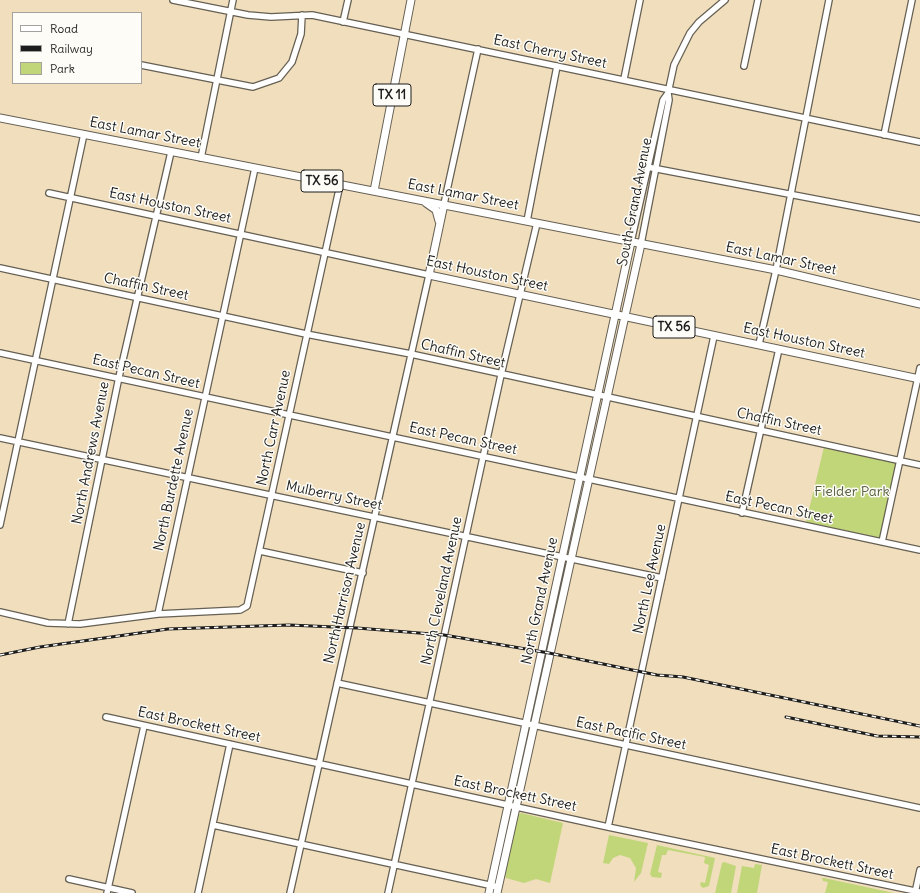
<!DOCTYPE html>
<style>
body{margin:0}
#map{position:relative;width:920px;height:893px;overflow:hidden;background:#f0debd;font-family:Delius,sans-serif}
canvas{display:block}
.legend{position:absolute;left:12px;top:12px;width:130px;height:72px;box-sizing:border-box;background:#fdfcf7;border:1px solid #a3a29f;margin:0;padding:5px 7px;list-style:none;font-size:12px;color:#1c1c1c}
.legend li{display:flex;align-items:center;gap:8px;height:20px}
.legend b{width:20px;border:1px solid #a3a29f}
</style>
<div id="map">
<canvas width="920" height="893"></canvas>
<ul class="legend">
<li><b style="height:5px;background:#fff"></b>Road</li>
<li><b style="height:5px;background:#1c1c1c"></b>Railway</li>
<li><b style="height:11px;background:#c0d679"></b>Park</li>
</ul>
</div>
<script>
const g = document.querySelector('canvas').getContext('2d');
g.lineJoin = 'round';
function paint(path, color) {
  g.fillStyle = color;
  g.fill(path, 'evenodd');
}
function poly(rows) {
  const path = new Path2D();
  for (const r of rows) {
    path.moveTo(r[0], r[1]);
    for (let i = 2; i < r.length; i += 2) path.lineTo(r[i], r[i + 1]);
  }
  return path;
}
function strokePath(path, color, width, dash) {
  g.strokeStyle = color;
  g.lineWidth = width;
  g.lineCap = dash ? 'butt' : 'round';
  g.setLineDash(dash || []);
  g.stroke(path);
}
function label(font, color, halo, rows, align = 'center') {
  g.font = font + ' Delius,sans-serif';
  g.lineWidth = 3;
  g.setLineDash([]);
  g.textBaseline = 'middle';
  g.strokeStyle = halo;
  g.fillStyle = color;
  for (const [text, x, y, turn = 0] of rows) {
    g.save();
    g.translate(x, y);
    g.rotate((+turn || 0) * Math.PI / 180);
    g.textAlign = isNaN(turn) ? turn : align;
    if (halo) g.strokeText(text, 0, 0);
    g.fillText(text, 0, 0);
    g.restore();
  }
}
paint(poly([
 [824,447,897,463,881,538,806,522],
 [521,813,563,823,550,883,536,879,524,883,506,878,505,875,518,815],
 [609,835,648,843,641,873,634,882,636,868,630,858,620,855,613,858,609,864,603,863],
 [657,845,715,858,709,886,703,888,700,885,701,882,705,883,709,865,704,863,705,857,668,850,666,855,662,855,658,872,662,873,661,878,652,877,650,874],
 [724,862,736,866,731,893,715,893,722,863],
 [755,864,762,865,757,893,737,893,742,866,754,868],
 [822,878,824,878,894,893,825,893,828,882,823,881]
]), '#c0d679');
const minor = poly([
 [173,0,248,15,271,17,312,15,920,142],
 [343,22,348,0],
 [141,65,253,87,279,78,292,62,301,34,302,15],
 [744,66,758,0],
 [624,79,640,0],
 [884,135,912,0],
 [201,158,233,0],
 [647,167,920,219],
 [49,193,429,275,290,893],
 [444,204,478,49],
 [527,221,557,66],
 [631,242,663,100,668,93,674,65,690,33,699,22,725,0],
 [641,244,669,100,668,93],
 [0,268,306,334,411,354,920,465],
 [759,344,776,270,829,0],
 [0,353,920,550],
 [0,438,662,578],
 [742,513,779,349],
 [0,525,84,134],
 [882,542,920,368],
 [260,551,363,573],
 [0,612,48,623,80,624,158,614,240,610,247,606,340,185],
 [158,614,255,168],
 [68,624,119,377,171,152],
 [337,683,920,808],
 [106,717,608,827,920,892],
 [213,825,498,887],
 [608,827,714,336],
 [69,879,132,893],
 [107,893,144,726],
 [198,893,230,744],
 [388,893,501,375,537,223],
 [915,893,920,870]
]);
const major = poly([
 [0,118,776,270,920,304],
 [374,191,411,0],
 [426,203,436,210,439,221],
 [444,204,429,275,920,379],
 [489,893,631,242],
 [497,893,641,244]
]);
strokePath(minor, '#666054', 8);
strokePath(major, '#666054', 9);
strokePath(minor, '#fff', 5.5);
strokePath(major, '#fff', 7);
const rail = poly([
 [0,655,40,647,168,629,289,625,357,628,444,635,549,653,657,675,683,677,920,726],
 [786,717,877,736,920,737]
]);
strokePath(rail, '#1c1c1c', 3);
strokePath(rail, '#fdfcf7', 1.5, [4.5]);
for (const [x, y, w] of [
 [392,95,38],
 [322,181,42],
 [674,327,42]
]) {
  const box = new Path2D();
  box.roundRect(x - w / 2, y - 11, w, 22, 3);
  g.fillStyle = '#fdfcf7';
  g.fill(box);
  strokePath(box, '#1c1c1c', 1);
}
label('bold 13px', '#1c1c1c', null, [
 ["TX 11",392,95],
 ["TX 56",322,181],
 ["TX 56",674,327]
]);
label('14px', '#1c1c1c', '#fdfcf7', [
 ["East Cherry Street",550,52,12],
 ["East Lamar Street",145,133,11],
 ["East Lamar Street",463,195,11],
 ["South Grand Avenue",635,202,-79],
 ["East Houston Street",170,206,12],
 ["East Lamar Street",781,259,12],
 ["East Houston Street",487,274,12],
 ["Chaffin Street",146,287,12],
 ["East Houston Street",804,341,12],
 ["Chaffin Street",463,354,13],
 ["East Pecan Street",146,372,13],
 ["Chaffin Street",779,422,12],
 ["North Carr Avenue",274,428,-78],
 ["East Pecan Street",463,439,12],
 ["North Andrews Avenue",91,453,-79],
 ["North Burdette Avenue",174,480,-78],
 ["Mulberry Street",334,496,12],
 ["East Pecan Street",779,508,12],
 ["North Lee Avenue",650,579,-78],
 ["North Cleveland Avenue",442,591,-78],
 ["North Harrison Avenue",345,593,-77],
 ["North Grand Avenue",540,601,-78],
 ["East Brockett Street",199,725,12],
 ["East Pacific Street",631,734,12],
 ["East Brockett Street",515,794,12],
 ["East Brockett Street",832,862,12]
]);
label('14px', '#555d3d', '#fdfcf7', [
 ["Fielder Park",852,492]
]);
</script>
